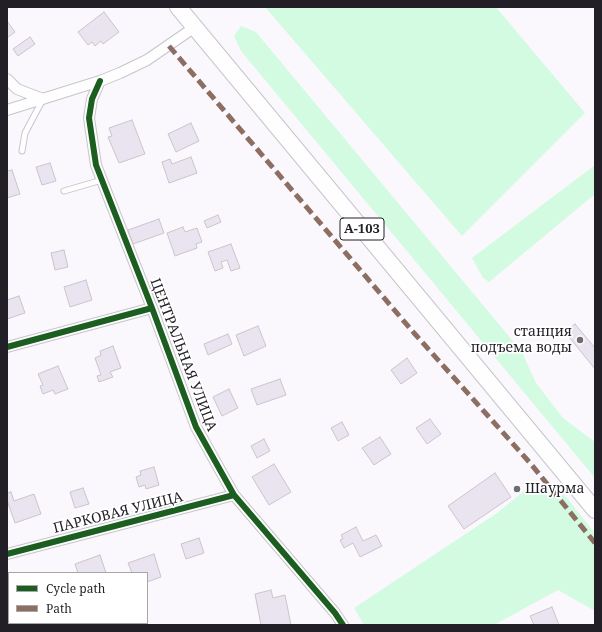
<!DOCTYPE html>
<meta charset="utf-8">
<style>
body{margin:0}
#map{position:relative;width:602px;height:632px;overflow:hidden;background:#fbf8fd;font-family:"Noto Serif",serif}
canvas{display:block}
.frame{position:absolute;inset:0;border:8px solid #231f26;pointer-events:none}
.legend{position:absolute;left:8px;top:572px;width:140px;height:52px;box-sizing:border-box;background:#fff;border:1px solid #a7a5a8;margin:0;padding:5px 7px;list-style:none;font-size:12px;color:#231f26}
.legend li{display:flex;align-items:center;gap:8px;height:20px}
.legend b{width:20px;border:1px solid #a7a5a8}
</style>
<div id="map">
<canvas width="602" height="632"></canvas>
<div class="frame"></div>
<ul class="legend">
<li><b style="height:5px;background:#1b5e20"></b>Cycle path</li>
<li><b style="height:5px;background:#8d6e63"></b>Path</li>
</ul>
</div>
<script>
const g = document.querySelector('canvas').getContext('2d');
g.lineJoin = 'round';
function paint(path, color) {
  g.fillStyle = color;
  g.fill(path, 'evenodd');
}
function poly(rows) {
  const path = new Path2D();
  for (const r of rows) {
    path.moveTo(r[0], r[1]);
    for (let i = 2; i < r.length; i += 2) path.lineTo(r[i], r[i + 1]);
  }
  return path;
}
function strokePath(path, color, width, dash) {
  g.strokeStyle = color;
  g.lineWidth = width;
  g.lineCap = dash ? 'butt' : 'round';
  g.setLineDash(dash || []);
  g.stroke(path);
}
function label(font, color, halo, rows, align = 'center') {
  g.font = font + ' "Noto Serif",serif';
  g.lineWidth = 3.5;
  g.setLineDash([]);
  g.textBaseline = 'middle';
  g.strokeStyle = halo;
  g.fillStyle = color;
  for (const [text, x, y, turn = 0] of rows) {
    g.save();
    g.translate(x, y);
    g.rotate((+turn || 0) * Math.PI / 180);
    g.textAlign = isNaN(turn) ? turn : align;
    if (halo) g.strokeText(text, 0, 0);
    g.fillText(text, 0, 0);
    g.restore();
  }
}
paint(poly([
 [265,7,496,7,585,113,462,236],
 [241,26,256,32,522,352,536,383,563,418,595,442,595,478,241,51,234,36],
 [595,165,595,194,489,282,483,278,472,258],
 [548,484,562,492,595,533,595,611,558,590,494,625,364,625,354,608,497,513,529,487]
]), '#d3fbe1');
const building = poly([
 [104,12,119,32,103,44,101,41,95,46,92,42,88,45,78,32,104,12],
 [7,21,15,32,7,38,7,21],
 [30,37,35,44,18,56,13,49,30,37],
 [132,120,145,154,119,163,108,137,112,136,109,128,132,120],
 [191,123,199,141,176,152,168,134,191,123],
 [191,157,197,173,169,183,162,162,170,159,172,164,191,157],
 [50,163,56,181,42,185,36,167,50,163],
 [12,170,20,194,7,198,7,171,12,170],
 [218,215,221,222,207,228,204,221,218,215],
 [159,219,164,233,133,244,128,230,159,219],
 [183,227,185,232,197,228,202,242,196,244,197,248,175,256,167,233,183,227],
 [231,244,240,268,231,271,227,260,221,262,223,268,215,271,208,252,231,244],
 [64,250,68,267,55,270,51,253,64,250],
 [86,280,92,300,70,307,64,287,86,280],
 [19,296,25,313,7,319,7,300,19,296],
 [575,324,595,348,595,369,565,332,575,324],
 [258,326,266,346,244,356,236,335,258,326],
 [228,334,232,344,208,355,204,344,228,334],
 [113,346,121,368,110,372,113,377,99,382,97,376,101,375,95,358,101,355,100,351,113,346],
 [407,358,417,373,401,384,391,370,407,358],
 [58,366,68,389,55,394,53,390,43,394,40,386,43,385,38,374,58,366],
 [280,379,286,395,257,405,251,389,280,379],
 [229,389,238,408,222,416,213,397,229,389],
 [430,419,441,434,427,444,416,428,430,419],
 [342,422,349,435,338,441,331,428,342,422],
 [380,437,391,454,374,465,362,448,380,437],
 [264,439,270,451,257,458,251,446,264,439],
 [274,464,291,492,269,505,252,477,274,464],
 [154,467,159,485,146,489,145,485,139,487,136,477,141,475,140,471,154,467],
 [495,473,511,497,464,529,448,506,495,473],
 [83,488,89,504,75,508,70,492,83,488],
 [11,492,14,501,34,494,41,514,15,523,7,500,7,493,11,492],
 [356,527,363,541,376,535,382,546,360,557,353,543,344,548,340,540,343,539,341,535,356,527],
 [199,538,204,553,186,559,181,544,199,538],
 [154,554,161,577,147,582,147,573,132,573,128,563,154,554],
 [100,555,106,573,78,573,75,564,100,555],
 [271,590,273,598,285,595,291,625,261,625,255,594,271,590],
 [552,607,559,625,534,625,530,616,552,607]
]);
paint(building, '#eae3f0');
strokePath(building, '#c9c5cb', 1);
const service = poly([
 [22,151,25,133,42,101],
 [64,191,102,180]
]);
const minor = poly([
 [7,79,17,89,43,99],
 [100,81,92,99,89,118,96,165,152,308,196,427,234,495,335,613,343,625],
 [7,110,100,81,120,73,147,60,195,27],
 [7,347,152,308],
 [7,554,234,495]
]);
const primary = poly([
 [178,7,595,510]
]);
strokePath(service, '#c8c5ca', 7);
strokePath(minor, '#c8c5ca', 12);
strokePath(primary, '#c8c5ca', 18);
strokePath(service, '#fefeff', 5);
strokePath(minor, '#fefeff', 10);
strokePath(primary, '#fefeff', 16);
strokePath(poly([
 [169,46,414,333,531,464,595,543]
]), '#8d6e63', 5, [10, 5]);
strokePath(poly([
 [100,81,92,99,89,118,96,165,152,308,196,427,234,495,335,613,343,625],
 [7,347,152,308],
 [7,554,234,495]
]), '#1b5e20', 6);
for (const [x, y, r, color] of [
 [580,340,4,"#6f6b71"],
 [517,489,4,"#6f6b71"]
]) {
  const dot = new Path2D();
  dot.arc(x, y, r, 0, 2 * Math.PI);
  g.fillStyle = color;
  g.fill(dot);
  strokePath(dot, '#fff', 1.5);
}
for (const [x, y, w] of [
 [362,229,44]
]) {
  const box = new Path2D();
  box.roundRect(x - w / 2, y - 11, w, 22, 3);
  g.fillStyle = '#fff';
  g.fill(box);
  strokePath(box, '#231f26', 1);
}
label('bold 13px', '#231f26', null, [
 ["А-103",362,229]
]);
label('14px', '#231f26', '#fff', [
 ["станция",572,332],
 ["подъема воды",572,348],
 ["Шаурма",525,489,"left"]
], 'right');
label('14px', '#231f26', '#fff', [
 ["ЦЕНТРАЛЬНАЯ УЛИЦА",183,355,69],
 ["ПАРКОВАЯ УЛИЦА",118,513,-14]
]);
</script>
